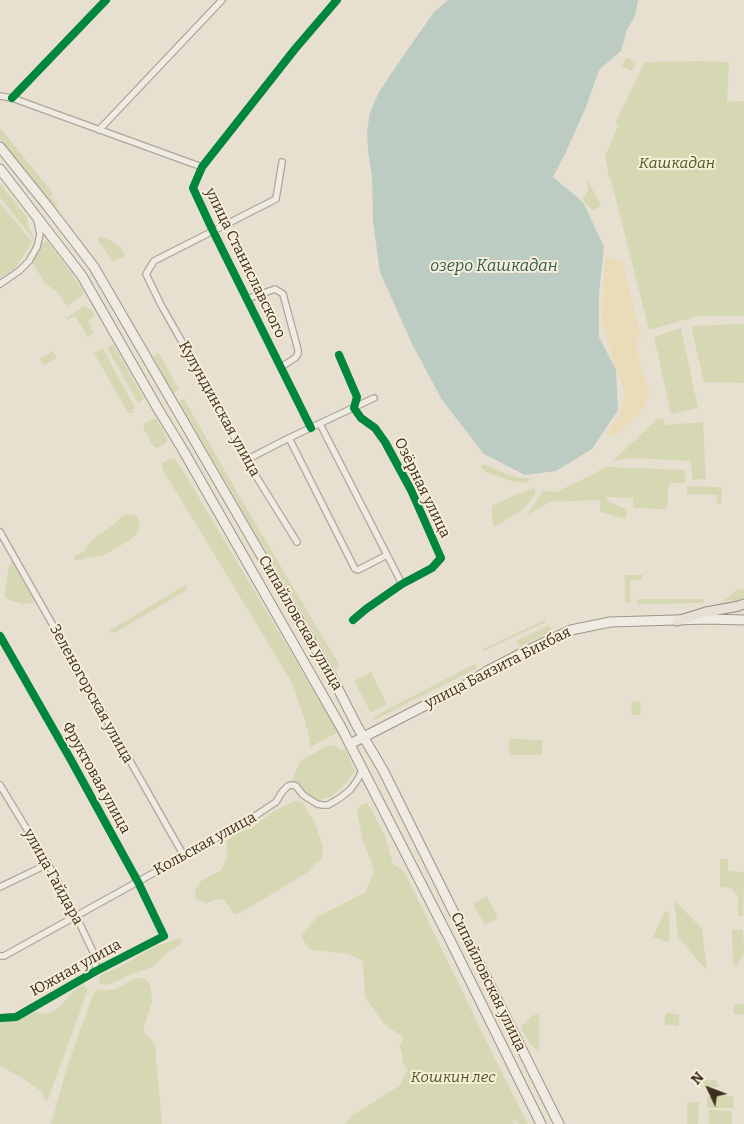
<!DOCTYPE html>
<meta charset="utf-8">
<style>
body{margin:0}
#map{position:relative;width:744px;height:1124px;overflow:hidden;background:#e7e0d1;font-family:Bitter,serif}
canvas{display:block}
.north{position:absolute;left:684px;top:1064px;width:50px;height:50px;-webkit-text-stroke:4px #f7eed8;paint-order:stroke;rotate:313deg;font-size:14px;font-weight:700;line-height:20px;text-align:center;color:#3d2e20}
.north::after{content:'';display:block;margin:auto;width:18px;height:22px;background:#3d2e20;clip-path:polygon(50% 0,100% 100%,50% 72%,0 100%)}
</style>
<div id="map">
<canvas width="744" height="1124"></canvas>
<div class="north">N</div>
</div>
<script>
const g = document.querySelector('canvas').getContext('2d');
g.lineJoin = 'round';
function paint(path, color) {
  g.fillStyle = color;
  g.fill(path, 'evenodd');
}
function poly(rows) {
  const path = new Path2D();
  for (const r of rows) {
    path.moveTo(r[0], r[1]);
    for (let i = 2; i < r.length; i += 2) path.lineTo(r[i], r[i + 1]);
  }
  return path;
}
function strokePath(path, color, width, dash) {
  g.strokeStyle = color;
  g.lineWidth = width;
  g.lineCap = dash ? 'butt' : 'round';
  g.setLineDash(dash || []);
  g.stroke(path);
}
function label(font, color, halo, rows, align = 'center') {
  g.font = font + ' Bitter,serif';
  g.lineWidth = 4;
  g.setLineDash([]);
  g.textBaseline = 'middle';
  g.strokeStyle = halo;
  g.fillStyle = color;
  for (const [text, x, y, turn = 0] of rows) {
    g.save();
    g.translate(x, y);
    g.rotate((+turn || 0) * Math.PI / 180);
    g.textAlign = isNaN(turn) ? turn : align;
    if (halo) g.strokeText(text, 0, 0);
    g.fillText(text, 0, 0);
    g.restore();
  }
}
paint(poly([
 [626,58,636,62,632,71,622,66],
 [701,61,729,62,727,102,744,101,744,316,698,316,649,330,612,184,608,175,609,174,605,157,618,126,617,125,616,121,645,62],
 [0,128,53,193,50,196,59,207,55,206,0,139],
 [585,176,601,205,594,211,582,200,588,191,587,181],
 [0,184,27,217,28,225,32,234,34,240,0,197],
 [0,203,32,242,22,258,14,269,0,278],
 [100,236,111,241,121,248,125,256,113,261,98,240],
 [47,241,63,262,83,290,83,294,79,298,67,306,58,293,45,283,31,261,42,243],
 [84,306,92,310,95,316,88,322,94,333,88,337,75,316,68,320,66,318],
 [744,324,744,383,704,382,691,326],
 [681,328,698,408,671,414,654,337],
 [113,344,144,399,138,403,107,348],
 [103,348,135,408,132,410,134,413,130,413,127,411,94,353],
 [53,351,56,356,56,358,44,366,40,359],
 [159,353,179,390,173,393,153,356],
 [184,399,242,501,340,666,335,669,238,503,179,402],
 [664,418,665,425,703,422,706,479,692,480,691,461,631,458,613,461,657,419],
 [152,419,157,419,167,438,167,443,157,448,153,446,143,427,145,423],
 [169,459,174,459,182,469,338,732,311,747,305,720,291,681,166,475,162,468,162,463],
 [483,465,486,465,510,475,519,478,529,478,530,479,528,482,522,483,512,481,488,473,482,469,481,466],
 [606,467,685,470,685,483,669,483,667,509,633,508,633,498,605,497,611,503,627,509,626,519,600,512,600,503,598,500,550,502,527,515,543,491,556,492,588,477],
 [687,486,722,487,721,504,717,504,717,495,687,494],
 [534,488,536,492,530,501,521,511,494,527,492,522,492,506,515,495],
 [126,514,134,515,137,517,140,524,137,533,132,539,104,555,85,558,82,560,75,560,74,556,85,551,89,543,114,524,121,517],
 [12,559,35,596,33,603,23,604,12,601,7,599,5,596,8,570],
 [625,575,644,575,641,580,630,580,630,603,625,603],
 [187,584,185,591,114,633,109,631],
 [744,589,744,600,735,601,732,600,721,603,737,590],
 [639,599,703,599,704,600,703,603,637,604,637,600],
 [545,620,546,622,484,651,481,650],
 [549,625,552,631,519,647,516,641],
 [475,664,477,668,374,720,373,717],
 [371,672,387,704,372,712,370,711,354,681],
 [640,701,641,715,632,715,631,702],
 [509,739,542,740,542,755,509,755],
 [326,746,335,746,341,750,345,749,355,771,345,784,331,797,319,800,308,796,291,783,300,762],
 [294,801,302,802,315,823,323,848,322,859,317,862,308,872,267,897,237,914,233,913,224,900,218,899,206,903,196,899,195,890,202,880,221,870,227,858,227,840,234,835,253,827,271,813],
 [367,803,370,807,385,836,393,864,402,870,406,875,496,1061,528,1124,519,1124,513,1119,514,1124,344,1124,353,1115,399,1086,408,1070,402,1061,402,1052,399,1046,404,1038,384,1024,365,997,363,961,349,954,309,949,301,936,317,917,366,892,374,870,363,841,357,812,360,805],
 [720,859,728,859,728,871,744,872,743,916,738,916,738,896,731,888,720,887],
 [487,896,498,918,485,925,473,904],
 [674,900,702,929,707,971,678,937],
 [666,911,669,914,670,939,668,942,653,937,664,913],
 [732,930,743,930,744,954,737,965,733,965],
 [181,938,181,944,168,952,153,967,128,975,121,980,105,985,99,983,100,975,124,965,141,954,156,946],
 [141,978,144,978,149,982,151,989,152,1002,143,1030,146,1035,151,1039,155,1045,162,1124,51,1124,68,1064,93,995,97,990,117,989,133,979],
 [83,985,88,989,48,1100,45,1099,41,1091,19,1076,0,1066,0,1021,16,1019,36,1012,47,1014,58,1008,77,988],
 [734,1004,744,1004,744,1014,734,1014],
 [666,1012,680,1015,678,1026,664,1024],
 [539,1013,539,1052,530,1044,522,1030,521,1026,532,1016],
 [698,1080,716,1080,719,1087,702,1087],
 [709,1096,733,1096,734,1108,707,1108,707,1099],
 [687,1102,699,1102,698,1124,687,1124],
 [709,1110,732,1111,732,1124,709,1124]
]), '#d6d7b3');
paint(poly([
 [605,257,622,261,641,336,636,342,640,362,650,394,642,411,627,426,616,435,605,435,619,415,626,393,616,370,602,323]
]), '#eadcb9');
paint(poly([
 [448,0,638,0,635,16,627,30,621,51,599,70,586,107,565,154,553,177,576,196,584,204,604,247,599,293,599,337,616,370,618,410,592,449,556,471,525,475,484,454,442,400,412,344,380,272,373,222,372,177,368,151,367,131,370,112,379,92,401,59,434,12]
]), '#bcccc2');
const street = poly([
 [0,96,12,98,202,167],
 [12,98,106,0],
 [99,130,222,0],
 [282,162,276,199,154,261,146,274,160,303,212,395,246,460,297,542],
 [0,284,19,271,29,261,37,247,40,234,37,220],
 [247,299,275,289,283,294,298,350,298,354,295,358,281,367],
 [339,355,357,397,354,408,361,418,375,428,385,442,411,490,441,558,432,568,402,584,366,609,353,620],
 [320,424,402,584],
 [311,428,213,231,193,188,202,167,295,49,337,0],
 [289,438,355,569,358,570,387,555],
 [246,460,289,438,374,398],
 [0,532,184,856],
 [0,636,71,760,138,882,164,936,96,971,16,1017,0,1018],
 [0,785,48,864,78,920,95,956,96,971],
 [0,887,48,864],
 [0,956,4,956,249,820,276,802,282,792,288,786,292,785,296,786,303,795,317,804,323,805,328,805,340,798,350,790,358,779,363,768]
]);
const secondary = poly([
 [0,147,49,208,94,267,333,679,357,726,383,770,559,1124],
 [0,169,82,276,158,409,183,450,342,729,449,938,541,1124],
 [350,744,467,684,487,671,526,651,571,630,610,622,708,619,744,620]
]);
const primary = poly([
 [677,621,706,612,739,606,744,604]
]);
strokePath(street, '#ada599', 8);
strokePath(secondary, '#9c958a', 11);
strokePath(primary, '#928b80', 11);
strokePath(street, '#efebe3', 5.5);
strokePath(secondary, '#efebe3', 9);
strokePath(primary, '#e6e1d4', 9);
strokePath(poly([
 [12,98,106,0],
 [339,355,357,397,354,408,361,418,375,428,385,442,411,490,441,558,432,568,402,584,366,609,353,620],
 [311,428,213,231,193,188,202,167,295,49,337,0],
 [0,636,71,760,138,882,164,936,96,971,16,1017,0,1018]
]), '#00873e', 8);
label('italic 15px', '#4d5a26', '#f7eed8', [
 ["Кашкадан",677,164],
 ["Кошкин лес",453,1078]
]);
label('15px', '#3d2e20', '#f7eed8', [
 ["улица Станиславского",245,263,64],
 ["Кулундинская улица",219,409,61],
 ["Озёрная улица",422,488,64],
 ["Сипайловская улица",300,623,60],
 ["улица Баязита Бикбая",498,668,-27],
 ["Зеленогорская улица",91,694,61],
 ["Фруктовая улица",96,778,61],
 ["Кольская улица",205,844,-29],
 ["улица Гайдара",53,877,61],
 ["Южная улица",76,968,-29],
 ["Сипайловская улица",488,982,64]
]);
label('italic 16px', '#2f5d5a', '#f7eed8', [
 ["озеро Кашкадан",494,267]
]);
</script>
